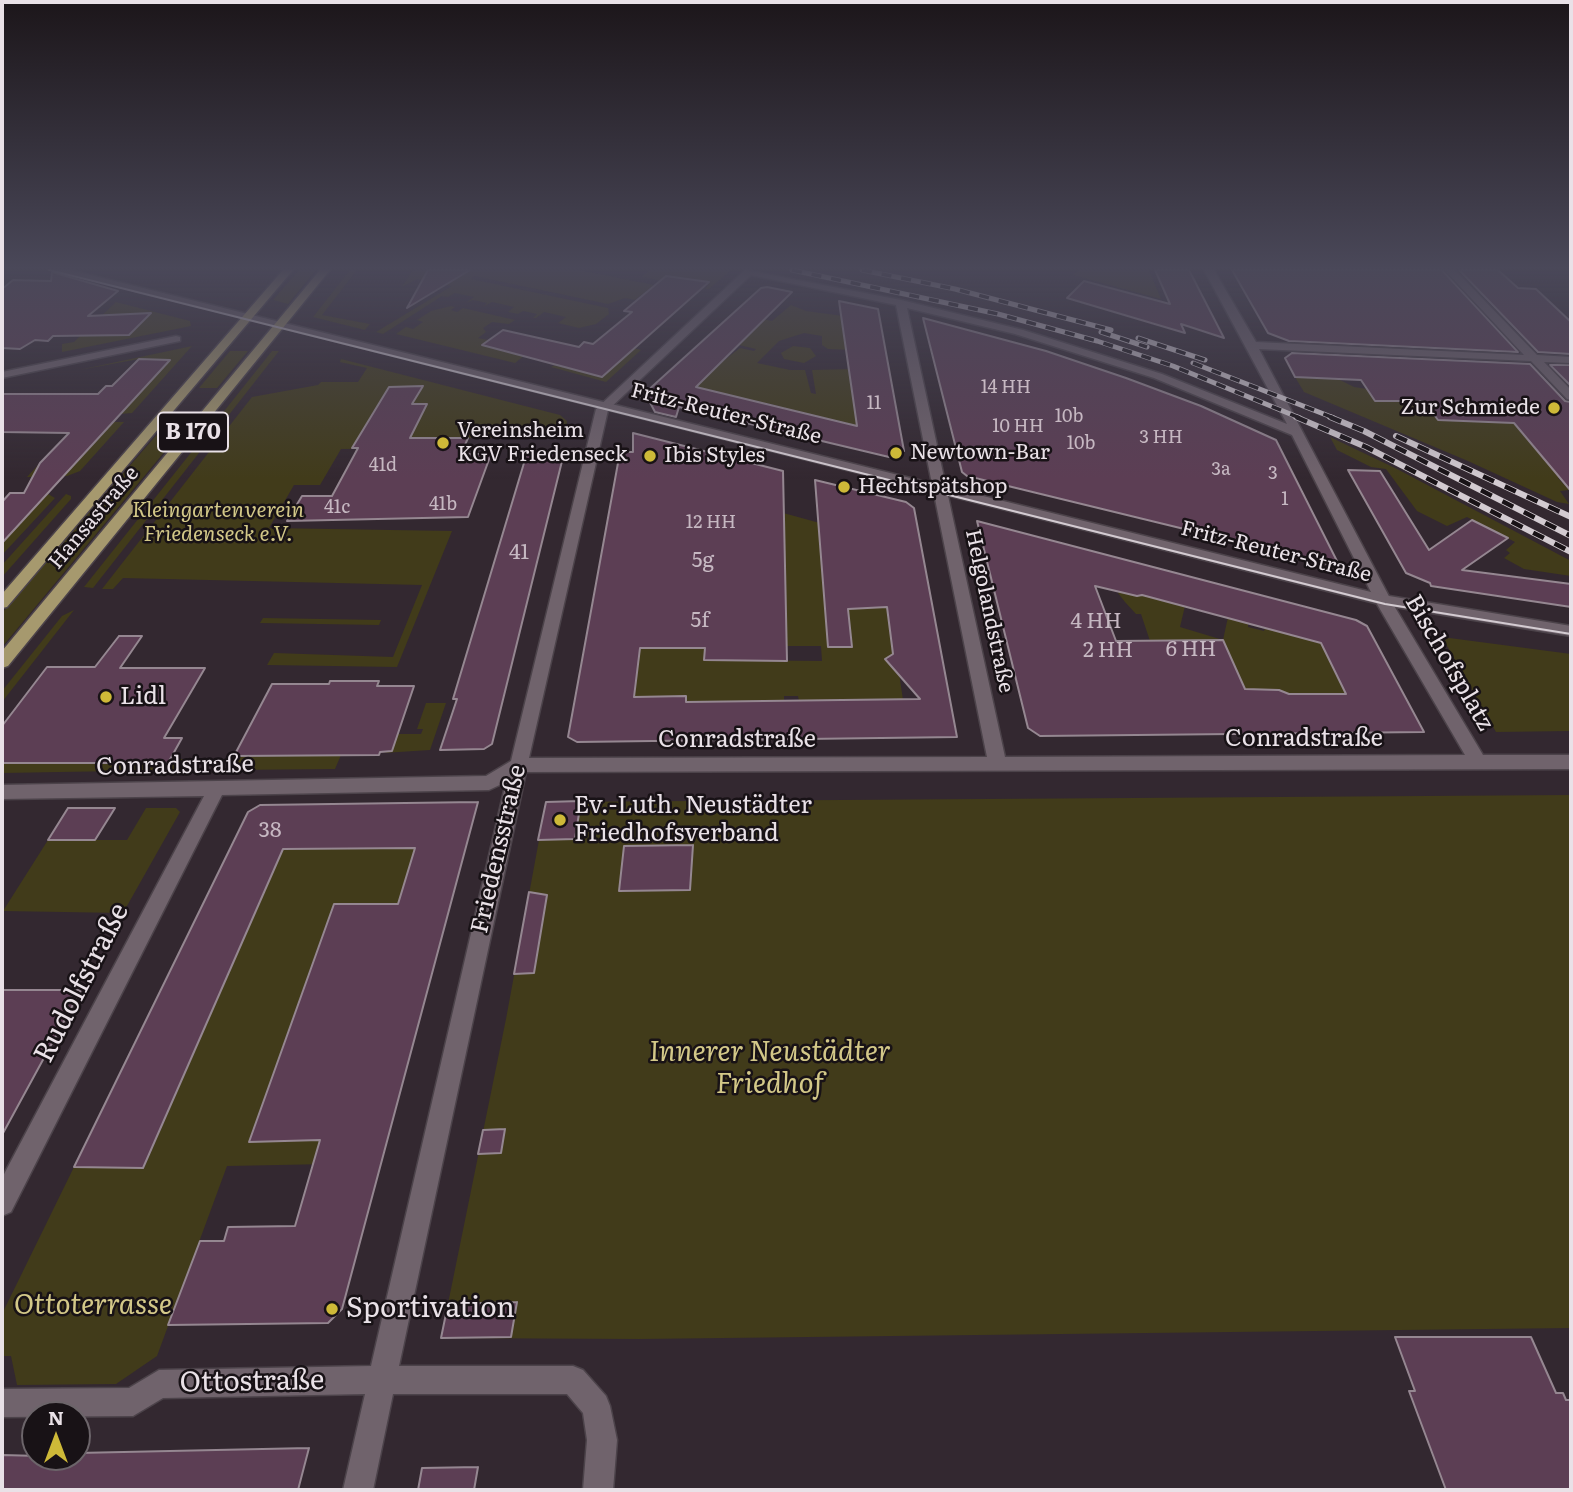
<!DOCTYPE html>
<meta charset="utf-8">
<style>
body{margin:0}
#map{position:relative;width:1573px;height:1492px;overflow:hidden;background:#332830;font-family:Literata,serif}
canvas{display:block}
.frame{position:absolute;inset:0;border:4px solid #e9e1e7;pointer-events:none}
.north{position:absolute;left:21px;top:1401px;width:70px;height:70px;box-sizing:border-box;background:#181216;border:2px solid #6c656a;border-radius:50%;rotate:0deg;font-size:19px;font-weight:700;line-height:28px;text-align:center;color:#e9e1e7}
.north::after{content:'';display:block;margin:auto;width:24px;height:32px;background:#ceb938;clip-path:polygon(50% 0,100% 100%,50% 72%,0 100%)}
</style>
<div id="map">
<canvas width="1573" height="1492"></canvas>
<div class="frame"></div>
<div class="north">N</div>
</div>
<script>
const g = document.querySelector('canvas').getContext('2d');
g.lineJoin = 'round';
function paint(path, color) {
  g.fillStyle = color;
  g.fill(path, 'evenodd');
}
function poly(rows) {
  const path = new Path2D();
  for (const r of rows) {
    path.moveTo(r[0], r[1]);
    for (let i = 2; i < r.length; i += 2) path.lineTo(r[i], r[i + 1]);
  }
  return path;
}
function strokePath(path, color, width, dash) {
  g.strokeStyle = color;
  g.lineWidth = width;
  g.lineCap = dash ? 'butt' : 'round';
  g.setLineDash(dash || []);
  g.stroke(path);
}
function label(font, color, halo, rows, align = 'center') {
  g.font = font + ' Literata,serif';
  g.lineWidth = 5;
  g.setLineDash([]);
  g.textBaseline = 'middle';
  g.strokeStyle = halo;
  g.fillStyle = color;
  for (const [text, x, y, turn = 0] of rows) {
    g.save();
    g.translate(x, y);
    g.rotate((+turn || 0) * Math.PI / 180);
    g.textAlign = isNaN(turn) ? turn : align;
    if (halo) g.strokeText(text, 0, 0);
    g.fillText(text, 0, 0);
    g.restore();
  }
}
paint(poly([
 [299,270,316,270,288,304,273,300],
 [350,270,357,270,322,315,370,324,365,330,313,317],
 [413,270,579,270,654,285,635,300,625,298,608,304,474,276,471,279,608,308,609,314,596,324,579,328,558,323,566,317,544,312,536,318,533,318,537,314,523,311,518,314,508,312,514,307,492,302,483,307,487,303,473,300,466,303,474,297,455,293,448,297,442,296,383,334,376,332,452,286,417,279,402,287],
 [650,270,731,270,709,289,705,289,710,282,681,277,674,283,642,277],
 [1079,270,1149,270,1161,299,1073,275],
 [116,302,190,321,191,326,62,352,62,344,74,342],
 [791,305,806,311,843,316,853,350,828,349,822,345,822,336,804,333,779,341,757,363,790,370,805,370,811,393,816,394,812,370,855,369,861,430,806,414,804,416,777,410,779,406,765,403,763,406,725,394,723,397,691,386,740,348,754,351,756,349,739,345,762,319,772,321],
 [451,306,455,307,451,310,457,312,463,308,515,320,509,324,492,322,483,328,486,332,478,338,488,340,483,345,525,355,515,363,396,334,406,327,413,329,423,322,417,320,431,311],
 [619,344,641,350,606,382,551,367,555,365,602,377,629,353],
 [192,346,132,413,120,414,169,360,139,359,79,370],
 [793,346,810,348,816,356,804,363,784,359,781,353],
 [230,351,248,351,217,388,199,388],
 [272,351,279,351,93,588,84,587],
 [341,359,560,415,567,421,566,438,464,438,460,448,341,449,320,485,294,485,269,528,452,531,397,667,267,665,274,653,393,657,422,585,123,578,113,589,102,589,252,397,318,385,321,382,358,382,367,368,340,362],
 [1295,377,1338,379,1354,387,1367,389,1376,401,1424,401,1532,423,1520,431,1537,451,1563,452,1571,462,1571,478,1558,478,1569,490,1560,491,1569,504,1557,502,1468,461,1304,392],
 [112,422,124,422,80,471,67,476,27,477,39,464,74,463],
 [160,431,181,432,2,647,2,613],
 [1330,437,1397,469,1571,561,1571,576,1524,569,1504,558,1510,553,1506,550,1515,542,1467,517,1447,526,1417,511,1386,469,1371,467,1337,450],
 [48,494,55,498,2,555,2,543],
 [66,494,71,496,71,499,2,577,2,565],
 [782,499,776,511,827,525,874,523,894,656,887,661,890,666,898,666,903,700,799,701,798,696,784,696,784,701,686,702,686,696,664,696,664,702,620,702,632,672,637,671,639,659,634,659,638,632],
 [784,536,787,646,821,646,822,661,704,660,706,646],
 [819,536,841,537,823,582],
 [825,596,848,609,851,647,828,647],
 [677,610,700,621,698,648,674,648],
 [1119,588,1128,594,1142,595,1185,606,1180,627,1223,640,1228,617,1248,623,1248,627,1264,631,1265,628,1321,643,1346,694,1285,694,1279,690,1267,690,1153,694,1104,668,1150,641,1141,614,1136,614,1125,602,1118,593],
 [74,610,2,702,2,691,62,616],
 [263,618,381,620,379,625,260,623],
 [1442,637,1571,654,1571,731,1496,732],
 [426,703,446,703,430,750,383,753,392,751,398,734,421,734,423,729,417,729],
 [341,755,335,769,226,770,234,756],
 [170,759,183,759,176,770,2,773,2,763,167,763],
 [1571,795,1571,1328,639,1339,441,1338,506,1019,546,802],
 [146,808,176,808,180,812,123,913,3,911,48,840,127,840],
 [406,840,424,840,407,904,333,905,249,1141,336,1139,330,1164,227,1166,157,1356,116,1384,17,1385,11,1356,2,1356,2,1314,74,1167,144,1168,283,849,404,848]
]), '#413b1a');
const building = poly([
 [428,270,470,270,407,308,428,270],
 [1155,270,1189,270,1224,338,1181,324,1185,333,1067,298,1084,281,1170,304,1155,270],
 [1232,270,1442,270,1518,352,1289,341,1268,333,1232,270],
 [1459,270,1498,270,1518,288,1536,289,1571,322,1571,354,1538,352,1459,270],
 [52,272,118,291,88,316,151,313,129,335,53,336,48,341,35,340,20,349,2,348,2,289,13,280,51,281,52,272],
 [666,276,709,282,602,377,482,345,503,330,579,347,584,342,593,344,632,312,624,311,666,276],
 [767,287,792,292,696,387,857,426,839,301,878,309,904,451,889,457,679,407,676,417,655,412,645,393,761,288,767,287],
 [923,318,1046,351,1126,378,1201,406,1276,440,1340,567,967,476,962,472,923,318],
 [1292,353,1530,364,1565,401,1571,402,1571,491,1514,423,1438,420,1424,401,1375,401,1361,380,1295,377,1285,358,1292,353],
 [139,359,170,360,2,543,2,502,10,493,24,493,40,463,69,433,2,432,2,394,98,394,106,386,112,386,139,359],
 [1550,365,1571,365,1571,386,1550,365],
 [423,386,412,404,427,404,410,438,468,438,461,454,491,454,468,517,287,521,302,496,332,496,358,448,352,448,389,387,423,386],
 [633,433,783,471,787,661,704,660,705,648,640,648,634,697,686,696,686,702,920,699,885,659,893,654,887,607,848,609,852,647,828,647,815,480,906,502,914,508,957,737,577,742,568,737,620,452,633,452,633,433],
 [527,453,564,453,492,744,484,749,440,750,457,699,453,699,527,453],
 [1348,470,1380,471,1429,550,1472,520,1508,538,1462,570,1571,584,1571,607,1431,586,1430,583,1406,573,1348,470],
 [977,521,1356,620,1367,626,1424,732,1040,736,1028,728,977,521],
 [1095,586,1137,596,1142,595,1321,643,1346,694,1289,694,1279,690,1245,689,1223,640,1116,641,1095,586],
 [119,636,142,636,120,668,205,668,164,738,182,738,168,763,2,763,2,726,47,667,95,667,119,636],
 [330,681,379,681,377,686,414,686,392,751,380,752,379,755,234,756,272,684,329,684,330,681],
 [581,801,575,839,538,840,546,802,581,801],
 [478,802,342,1309,328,1323,168,1325,200,1241,224,1241,228,1227,295,1226,320,1140,249,1142,334,904,398,904,415,848,283,849,143,1168,74,1167,248,812,260,805,478,802],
 [68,808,115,808,95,840,48,840,68,808],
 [693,845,690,890,619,891,624,846,693,845],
 [529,892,547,895,534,973,514,974,529,892],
 [2,990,81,990,2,1135,2,990],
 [505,1129,501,1153,478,1154,483,1130,505,1129],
 [517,1302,511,1337,441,1338,448,1304,517,1302],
 [1395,1337,1531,1337,1556,1393,1563,1393,1566,1400,1571,1400,1571,1490,1446,1490,1409,1391,1415,1391,1395,1337],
 [309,1448,298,1490,2,1490,2,1455,77,1457,77,1453,309,1448],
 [478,1467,474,1490,418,1490,422,1468,478,1467]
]);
paint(building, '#5c3e54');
strokePath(building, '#958791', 2);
const street = poly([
 [745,270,901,300,1023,330,1162,374,1287,424,1204,270,1214,270,1256,342,1524,355,1445,270,1455,270,1537,355,1571,357,1571,363,1544,362,1571,390,1571,400,1567,399,1531,361,1259,349,1393,604,1483,755,1571,755,1571,769,526,772,399,1366,573,1366,583,1370,606,1396,610,1406,617,1440,613,1490,583,1490,587,1440,583,1413,567,1394,393,1394,373,1490,343,1490,365,1394,163,1398,133,1416,2,1417,2,1389,129,1388,159,1370,371,1366,506,782,489,790,222,795,11,1212,2,1216,2,1178,204,796,2,799,2,785,486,776,511,761,596,409,745,270],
 [751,275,896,305,987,757,529,758,608,410,751,275],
 [907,308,1015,334,1154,378,1292,435,1377,604,1465,755,1005,757,907,308],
 [176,336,180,337,180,341,2,378,2,372,176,336]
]);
const secondary = poly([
 [53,270,70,270,1383,595,1571,626,1571,636,1383,605,53,270]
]);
const primary = poly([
 [283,270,293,270,7,607,2,608,2,594,283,270],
 [320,270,330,270,8,666,2,668,2,651,320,270]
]);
strokePath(street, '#4c434a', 3);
strokePath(secondary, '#4c434a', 3);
strokePath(primary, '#4c434a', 3);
paint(street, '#70636c');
paint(secondary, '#70636c');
paint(primary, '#a6996e');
strokePath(poly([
 [49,270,1385,604,1571,634]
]), '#d3cbd1', 2);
const railFar1 = poly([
 [792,270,998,314,1097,341,1173,366,1300,418],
 [862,270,955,289,1111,330],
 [1101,332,1147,347],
 [1138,338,1205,360],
 [1193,363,1334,418]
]);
const rail = poly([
 [1296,417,1366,447,1571,552],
 [1330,417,1364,431,1571,536],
 [1396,436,1571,517]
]);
strokePath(railFar1, '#d3cbd1', 5);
strokePath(rail, '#d3cbd1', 6);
strokePath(railFar1, '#181216', 3.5, [10]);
strokePath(rail, '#181216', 4.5, [12]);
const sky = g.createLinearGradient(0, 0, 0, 479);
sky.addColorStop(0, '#1c161a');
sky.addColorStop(0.56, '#4a4859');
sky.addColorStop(1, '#4a485900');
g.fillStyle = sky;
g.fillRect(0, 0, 1573, 479);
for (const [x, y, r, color] of [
 [1554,408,7,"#ceb938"],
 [443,443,7,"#ceb938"],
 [896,453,7,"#ceb938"],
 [650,456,7,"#ceb938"],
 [844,487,7,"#ceb938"],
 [106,697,7,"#ceb938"],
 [560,820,7,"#ceb938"],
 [332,1309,7,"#ceb938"]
]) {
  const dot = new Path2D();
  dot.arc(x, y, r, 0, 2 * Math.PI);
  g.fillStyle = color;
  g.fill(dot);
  strokePath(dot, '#181216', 2.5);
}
label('18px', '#c6b8c2', null, [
 ["14 HH",1006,388],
 ["11",874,404],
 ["10b",1069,417],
 ["10 HH",1018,427],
 ["3 HH",1161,438],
 ["10b",1081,444],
 ["41d",383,466],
 ["3a",1221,470],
 ["3",1273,474],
 ["1",1285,500],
 ["41b",443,505],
 ["41c",337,508],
 ["12 HH",711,523]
]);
label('21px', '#e9e1e7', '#181216', [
 ["Zur Schmiede",1540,408,"right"],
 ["Vereinsheim",457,431],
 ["KGV Friedenseck",457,455],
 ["Newtown-Bar",910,453],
 ["Ibis Styles",664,456],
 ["Hechtspätshop",858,487]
], 'left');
label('21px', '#e9e1e7', '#181216', [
 ["Fritz-Reuter-Straße",726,414,14],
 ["Hansastraße",94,518,-50],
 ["Fritz-Reuter-Straße",1276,552,14],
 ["Helgolandstraße",989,611,78]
]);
label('italic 21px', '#d3c888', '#181216', [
 ["Kleingartenverein",218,511],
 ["Friedenseck e.V.",218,535]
]);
label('21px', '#c6b8c2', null, [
 ["41",519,553],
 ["5g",703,561],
 ["5f",700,621],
 ["4 HH",1096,622],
 ["6 HH",1191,650],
 ["2 HH",1108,651],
 ["38",270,831]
]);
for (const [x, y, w] of [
 [193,432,70]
]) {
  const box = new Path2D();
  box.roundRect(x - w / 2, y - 19.5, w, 39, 5);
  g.fillStyle = '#181216';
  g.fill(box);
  strokePath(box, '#e9e1e7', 2);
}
label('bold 23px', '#e9e1e7', null, [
 ["B 170",193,432]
]);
label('24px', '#e9e1e7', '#181216', [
 ["Bischofsplatz",1449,663,60],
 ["Conradstraße",1304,739],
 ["Conradstraße",737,740],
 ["Conradstraße",175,766,-1],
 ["Friedensstraße",499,849,-77]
]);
label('24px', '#e9e1e7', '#181216', [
 ["Lidl",120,697],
 ["Ev.-Luth. Neustädter",574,806],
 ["Friedhofsverband",574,834]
], 'left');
label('28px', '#e9e1e7', '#181216', [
 ["Rudolfstraße",82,983,-63],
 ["Ottostraße",252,1382,-1]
]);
label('italic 28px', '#d3c888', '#181216', [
 ["Innerer Neustädter",770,1053],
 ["Friedhof",770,1085],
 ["Ottoterrasse",93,1306]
]);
label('28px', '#e9e1e7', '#181216', [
 ["Sportivation",346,1309]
], 'left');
</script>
